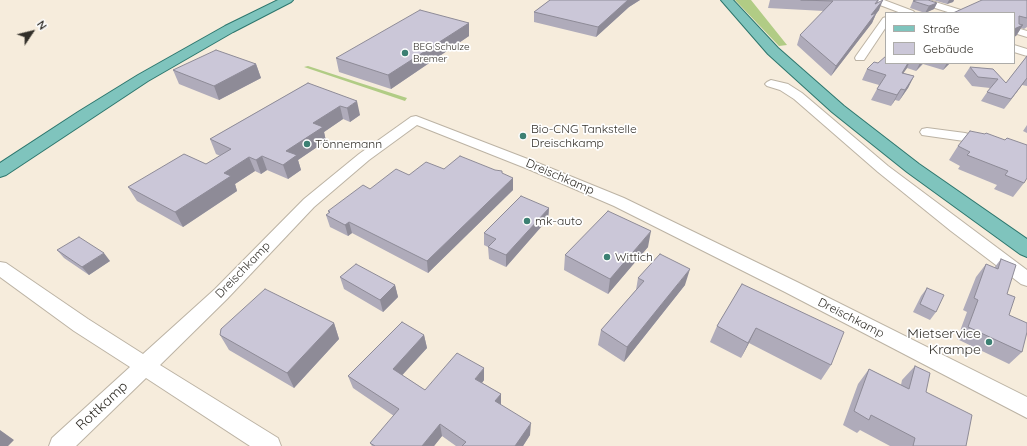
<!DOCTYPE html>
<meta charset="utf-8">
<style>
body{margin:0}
#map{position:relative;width:1027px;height:446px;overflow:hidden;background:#f6ecdc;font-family:Quicksand,sans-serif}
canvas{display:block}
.legend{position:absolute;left:885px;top:12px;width:130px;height:52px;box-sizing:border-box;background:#fff;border:1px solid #adaca9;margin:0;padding:5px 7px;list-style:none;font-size:12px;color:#322f29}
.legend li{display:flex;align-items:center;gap:8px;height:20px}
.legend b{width:20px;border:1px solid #adaca9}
.north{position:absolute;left:12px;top:12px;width:40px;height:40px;-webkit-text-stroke:3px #fff;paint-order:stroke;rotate:55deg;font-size:11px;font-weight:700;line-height:16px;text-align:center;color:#322f29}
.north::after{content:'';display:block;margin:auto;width:14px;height:18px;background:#322f29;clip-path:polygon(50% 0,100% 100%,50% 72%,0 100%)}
</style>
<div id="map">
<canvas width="1027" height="446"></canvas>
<ul class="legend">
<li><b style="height:5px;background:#7fc4bd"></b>Straße</li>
<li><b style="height:11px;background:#cbc7d8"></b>Gebäude</li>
</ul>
<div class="north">N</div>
</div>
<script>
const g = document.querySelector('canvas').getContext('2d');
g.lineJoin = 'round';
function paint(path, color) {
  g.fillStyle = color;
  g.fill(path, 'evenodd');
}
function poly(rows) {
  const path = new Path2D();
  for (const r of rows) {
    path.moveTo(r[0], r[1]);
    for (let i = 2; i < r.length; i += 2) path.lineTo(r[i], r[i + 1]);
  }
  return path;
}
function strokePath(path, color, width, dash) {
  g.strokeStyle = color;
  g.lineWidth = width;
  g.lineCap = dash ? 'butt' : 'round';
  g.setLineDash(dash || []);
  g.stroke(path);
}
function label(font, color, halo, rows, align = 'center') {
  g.font = font + ' Quicksand,sans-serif';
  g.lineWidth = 3.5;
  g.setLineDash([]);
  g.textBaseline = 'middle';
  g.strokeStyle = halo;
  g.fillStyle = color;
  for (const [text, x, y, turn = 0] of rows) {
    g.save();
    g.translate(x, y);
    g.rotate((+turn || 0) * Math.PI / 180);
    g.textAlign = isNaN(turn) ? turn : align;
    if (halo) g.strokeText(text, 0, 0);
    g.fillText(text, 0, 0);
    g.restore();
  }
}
paint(poly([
 [735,0,751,0,787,45,779,46],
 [308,66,357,82,407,98,405,101,304,67]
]), '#b1cc85');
const minor = poly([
 [870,0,884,0,913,11,915,13,901,13,872,2,870,0],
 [914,0,929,0,964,11,966,13,951,13,916,2,914,0],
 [886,17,886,27,864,60,856,60,855,58,856,56,883,18,886,17],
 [1014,27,1027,31,1027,37,1014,33,1014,27],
 [1014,45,1027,49,1027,56,1014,52,1014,45],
 [771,80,788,84,802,93,888,166,1027,270,1027,286,1021,284,951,231,878,172,794,99,780,90,767,86,765,84,767,82,771,80],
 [416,116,538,163,624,198,797,282,1027,397,1027,418,785,292,614,206,528,169,417,125,369,160,314,207,227,299,160,365,278,438,281,446,250,446,146,378,76,446,49,446,52,438,130,367,74,331,0,277,0,262,6,263,88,319,143,354,215,289,304,199,359,154,411,117,416,116],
 [927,128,965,133,1027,150,1027,158,964,141,922,135,920,132,922,129,927,128]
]);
const major = poly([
 [278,0,293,0,291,2,233,32,148,81,6,175,0,177,0,163,78,112,138,75,225,26,278,0],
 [721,0,733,0,778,48,844,106,919,164,1027,239,1027,257,1020,254,907,172,832,112,768,54,721,0]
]);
strokePath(minor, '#bcb3a4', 2);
strokePath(major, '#2d766d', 2);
paint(minor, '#fff');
paint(major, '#7fc4bd');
paint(poly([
 [550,0,640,0,629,7,596,37,534,22,534,12],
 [770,0,879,0,878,2,879,10,876,14,872,23,831,76,797,45,800,35,824,11,768,8],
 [933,0,954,0,953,2,947,4],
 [1027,0,1027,27,1024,29,1021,28,1016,36,1014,13],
 [913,1,937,3,934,9,925,13,910,8],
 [469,23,469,36,391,89,339,72,336,58],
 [1027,56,1027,86,1022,85,1004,109,981,101,990,88,972,86,964,76,970,67,993,69,1006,83],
 [878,63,950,63,943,70,923,64,916,71,907,68,903,73,914,76,908,88,899,101,895,100,891,106,871,100,877,89,879,85,862,80,867,69],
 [256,64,261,78,219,100,179,84,173,70],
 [308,83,360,115,350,122,343,119,324,132,326,141,298,160,301,170,288,179,267,170,261,174,255,171,235,184,237,191,183,227,137,201,128,187,206,164,220,156,216,154,210,139],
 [1027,125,1027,133,1023,131],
 [970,131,1024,183,1013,197,994,189,997,185,958,169,960,166,949,160,958,146],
 [444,169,502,173,513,190,428,273,352,233,348,236,330,227,326,215,329,213,328,211,370,189,409,175],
 [549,208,548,219,506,267,489,259,488,247,484,245,484,233],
 [648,247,608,294,564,270,565,255],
 [57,250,110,261,89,275,64,258],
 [1001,259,1007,294,1009,315,1022,352,1009,364,957,339,967,312,963,310,976,277,986,264,994,268],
 [340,277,395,285,398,297,383,312,344,289],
 [638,278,685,285,624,362,598,345,601,330,636,290],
 [742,284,831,365,821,380,749,343,741,358,710,342,717,326],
 [927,288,936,312,930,320,913,312,921,296],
 [334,323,339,339,294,388,229,350,220,335],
 [424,335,427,348,402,375,425,390,484,380,482,383,501,394,501,405,530,435,523,446,456,446,442,436,434,446,372,446,370,443,394,416,353,388,348,376],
 [915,366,926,392,966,446,890,446,860,430,857,433,843,425,858,384,869,369,901,385,902,380]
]), '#afabba');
paint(poly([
 [628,0,640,0,629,7,596,37,598,27],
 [883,0,879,10,876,14,872,23,831,76,836,66,871,15],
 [949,0,954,0,953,2,947,4],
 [937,3,934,9,925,13,929,6],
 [469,23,469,36,391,89,388,75],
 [1023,25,1016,36,1014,37,1014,29],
 [908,63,909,63,907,68,896,84,902,73],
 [920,63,923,63,916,71],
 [947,63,950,63,943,70],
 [256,64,261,78,219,100,214,86],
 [914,76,908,88,899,101,905,90],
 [1027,78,1022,85,1004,109,1011,99],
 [901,89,895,100,891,106,897,95],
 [357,101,360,115,350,122,347,108],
 [340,106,343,119,324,132,326,141,298,160,301,170,288,179,283,165,286,151,313,123],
 [262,156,267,170,261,174,256,160],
 [249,157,255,171,235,184,237,191,183,227,175,212,224,173],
 [513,178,513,190,428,273,427,261],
 [549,208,548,219,506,267,506,255],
 [349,222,352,233,348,236,345,225],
 [651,231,648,247,608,294,610,279],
 [104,253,110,261,89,275,82,267],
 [690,269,685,285,624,362,627,347],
 [395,285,398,297,383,312,380,300],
 [334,323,339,339,294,388,287,373],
 [756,328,749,343,741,358,748,343],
 [424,335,427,348,396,382,393,369],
 [484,368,484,380,476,391,475,379],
 [501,394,501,406,495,401],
 [531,423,530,435,523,446,515,446],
 [440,424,442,436,434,446,422,446],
 [0,430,14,440,8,446,0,446]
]), '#8e8b97');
const building = poly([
 [550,0,628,0,598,27,534,12,550,0],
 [801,0,878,0,875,4,883,0,871,15,876,13,836,66,800,35,833,1,801,0],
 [916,0,928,0,937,3,929,6,913,1,916,0],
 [982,0,1027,0,1027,18,1019,16,1019,24,1023,25,1014,29,1014,13,953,13,982,0],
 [420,10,469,23,388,75,336,58,420,10],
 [216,50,256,64,214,86,173,70,216,50],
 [886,56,886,63,908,63,902,73,914,76,905,90,901,89,897,95,877,89,886,75,867,69,874,62,878,63,886,56],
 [1027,56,1027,78,1011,99,987,92,998,79,978,77,970,67,993,69,1006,83,1027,56],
 [308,83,357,101,347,108,340,106,313,123,323,127,286,151,297,155,283,165,262,156,256,160,249,157,224,173,231,176,175,212,128,187,184,154,206,164,231,149,210,139,308,83],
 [970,131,985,134,986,133,1005,140,1007,138,1027,145,1027,178,1024,183,1005,175,1008,171,967,155,970,152,958,146,970,131],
 [460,156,495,170,502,171,502,173,513,178,427,261,349,222,345,225,326,215,330,212,328,211,363,185,370,189,396,169,409,175,426,162,444,169,460,156],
 [521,196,549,208,506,255,488,247,496,239,484,233,521,196],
 [608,211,651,231,610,279,565,255,608,211],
 [79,237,104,253,82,267,57,250,79,237],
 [660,254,690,269,627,347,601,330,644,281,638,278,660,254],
 [1001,259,1016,265,1007,294,1015,297,1009,315,1027,323,1027,332,1022,352,968,327,978,300,974,298,986,264,998,269,1001,259],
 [356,264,395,285,380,300,340,277,356,264],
 [742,284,844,332,831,365,756,328,748,343,717,326,742,284],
 [927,288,944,295,936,312,920,304,927,288],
 [265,289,334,323,287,373,220,335,221,329,265,289],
 [402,322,424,335,393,369,425,390,457,353,484,368,475,379,501,394,495,401,531,423,515,446,462,446,466,442,440,424,422,446,375,446,370,443,399,409,348,376,402,322],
 [915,366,930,373,926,392,972,415,966,446,913,446,915,438,871,415,869,420,854,411,869,369,909,389,915,366]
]);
paint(building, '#cbc7d8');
strokePath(building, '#8e8b97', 1);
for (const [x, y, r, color] of [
 [405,53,4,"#3c8073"],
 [523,136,4,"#3c8073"],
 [307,144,4,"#3c8073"],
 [527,221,4,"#3c8073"],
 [607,257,4,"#3c8073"],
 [989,342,4,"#3c8073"]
]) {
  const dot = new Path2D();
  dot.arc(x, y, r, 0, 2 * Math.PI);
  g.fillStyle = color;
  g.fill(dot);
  strokePath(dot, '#fff', 1.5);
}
label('10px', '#322f29', '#fff', [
 ["BEG Schulze",413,47],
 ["Bremer",413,59]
], 'left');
label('12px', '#322f29', '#fff', [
 ["Bio-CNG Tankstelle",531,129],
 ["Dreischkamp",531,143],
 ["Tönnemann",315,144],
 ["mk-auto",535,221],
 ["Wittich",615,257]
], 'left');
label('12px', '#322f29', '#fff', [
 ["Dreischkamp",560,177,23],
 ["Dreischkamp",243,270,-46],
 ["Dreischkamp",851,318,27]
]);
label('14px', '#322f29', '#fff', [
 ["Mietservice",981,334],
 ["Krampe",981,350]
], 'right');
label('14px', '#322f29', '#fff', [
 ["Rottkamp",102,406,-43]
]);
</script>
